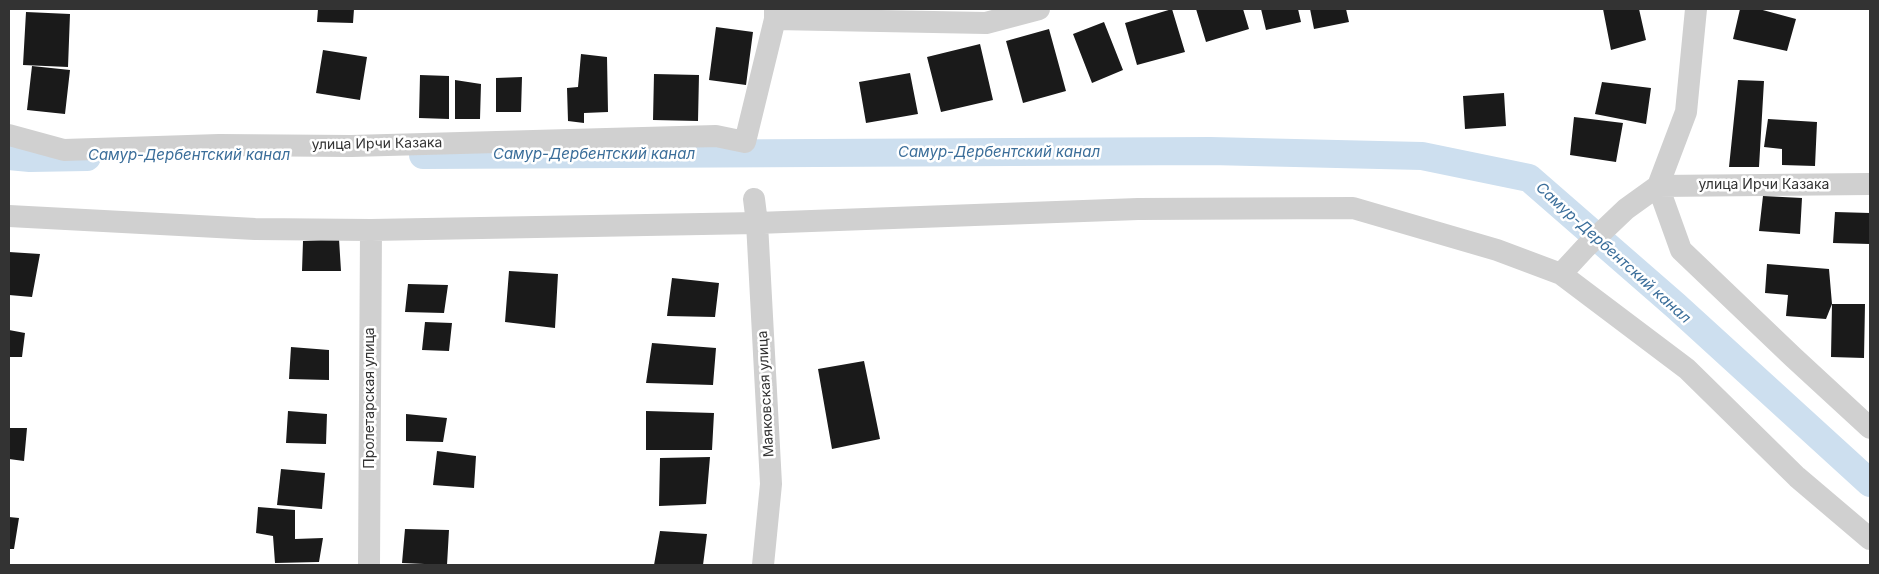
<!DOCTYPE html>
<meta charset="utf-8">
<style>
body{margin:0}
#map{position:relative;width:1879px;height:574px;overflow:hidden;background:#fff;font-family:Inter,sans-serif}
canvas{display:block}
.frame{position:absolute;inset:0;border:10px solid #333;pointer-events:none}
</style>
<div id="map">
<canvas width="1879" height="574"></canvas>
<div class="frame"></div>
</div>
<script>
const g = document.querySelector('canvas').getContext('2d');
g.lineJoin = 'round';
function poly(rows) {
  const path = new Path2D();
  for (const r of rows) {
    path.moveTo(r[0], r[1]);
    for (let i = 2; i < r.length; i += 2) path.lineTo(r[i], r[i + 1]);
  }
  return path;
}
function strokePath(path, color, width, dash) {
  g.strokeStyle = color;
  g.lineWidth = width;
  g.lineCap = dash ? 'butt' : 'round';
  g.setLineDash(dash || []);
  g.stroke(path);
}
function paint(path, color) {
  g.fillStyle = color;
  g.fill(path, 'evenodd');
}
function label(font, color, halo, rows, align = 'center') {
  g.font = font + ' Inter,sans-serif';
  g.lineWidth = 5;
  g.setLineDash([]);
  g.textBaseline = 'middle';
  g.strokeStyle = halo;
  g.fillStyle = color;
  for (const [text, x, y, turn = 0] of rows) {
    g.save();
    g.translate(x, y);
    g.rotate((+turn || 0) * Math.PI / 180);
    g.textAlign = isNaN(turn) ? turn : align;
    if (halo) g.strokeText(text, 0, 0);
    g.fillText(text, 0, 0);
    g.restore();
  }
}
strokePath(poly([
 [423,155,1210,151,1422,156,1529,178,1676,306,1870,483],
 [9,156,30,158,87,157]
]), '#cddfef', 28);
paint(poly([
 [318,9,354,9,353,23,317,22],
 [1172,9,1185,52,1137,65,1125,23],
 [1196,9,1243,9,1249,29,1206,42],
 [1261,9,1298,9,1301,22,1266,30],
 [1310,9,1346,9,1349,22,1314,29],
 [1603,9,1639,9,1646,40,1611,50],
 [1740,9,1759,9,1796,19,1787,51,1733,39],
 [26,12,70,14,68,67,23,65],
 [1104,22,1123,70,1092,83,1073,34],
 [716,27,753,32,746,85,709,80],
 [1049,29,1066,91,1023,103,1006,41],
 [980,44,993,100,941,112,927,57],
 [323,50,367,57,360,100,316,93],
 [581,54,607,57,608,112,584,113,584,123,568,121,567,88,578,87],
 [32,66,70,70,65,114,27,110],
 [910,73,918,114,866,123,859,82],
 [654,74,699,75,698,121,653,120],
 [420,75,449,76,449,119,419,118],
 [522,77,521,112,496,112,496,78],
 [455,80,481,84,480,119,455,119],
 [1738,80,1764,81,1759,167,1729,167],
 [1602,82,1651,88,1646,124,1595,114],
 [1504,93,1506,126,1465,129,1463,96],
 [1574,117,1623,123,1616,162,1570,155],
 [1768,119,1817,122,1815,166,1782,165,1782,149,1764,147],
 [1763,196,1802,198,1800,234,1759,231],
 [1835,212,1870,213,1870,244,1833,243],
 [339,239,341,271,302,271,303,241],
 [9,252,40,254,32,297,9,295],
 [1767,264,1829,269,1832,304,1826,319,1786,316,1788,295,1765,293],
 [509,271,558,274,555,328,505,322],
 [672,278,719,283,715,317,667,316],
 [408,284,448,285,444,313,405,312],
 [1832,304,1865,304,1864,358,1831,357],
 [425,322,452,323,449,351,422,350],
 [9,330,25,333,22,357,9,357],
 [652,343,716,348,713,385,646,383],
 [291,347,329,350,329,380,289,379],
 [864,361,880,439,832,449,818,369],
 [288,411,327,414,326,444,286,443],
 [646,411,714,413,712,450,646,450],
 [406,414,447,418,443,442,406,441],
 [9,428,27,428,24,461,9,459],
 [437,451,476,456,474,488,433,485],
 [710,457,706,504,659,506,660,458],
 [281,469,325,473,322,509,277,505],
 [258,507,295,510,295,539,323,538,319,562,275,563,273,536,256,533],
 [9,517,19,518,14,549,9,549],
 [405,529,449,530,447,565,402,563],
 [660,531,707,534,703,565,654,565]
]), '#1a1a1a');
strokePath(poly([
 [775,19,986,23,1039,9],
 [9,135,64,150,219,145,351,146,716,136,745,142,775,19,775,9],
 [1870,184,1658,186,1681,250,1793,357,1870,428],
 [754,199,757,223,771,484,763,565],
 [9,216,255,229,371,230,757,223,1138,209,1353,208,1497,250,1561,274,1687,369,1797,477,1870,539],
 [1561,274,1585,248,1626,209,1658,186,1686,112,1696,9],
 [369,565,371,230]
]), '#d0d0d0', 22);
label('14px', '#333', '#fff', [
 ["улица Ирчи Казака",377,144,-1],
 ["улица Ирчи Казака",1764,185],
 ["Маяковская улица",766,394,-93],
 ["Пролетарская улица",370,398,-90]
]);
label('italic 15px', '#3b6e9a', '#fff', [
 ["Самур-Дербентский канал",999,152],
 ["Самур-Дербентский канал",594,154],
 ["Самур-Дербентский канал",189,155],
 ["Самур-Дербентский канал",1613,253,42]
]);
</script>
